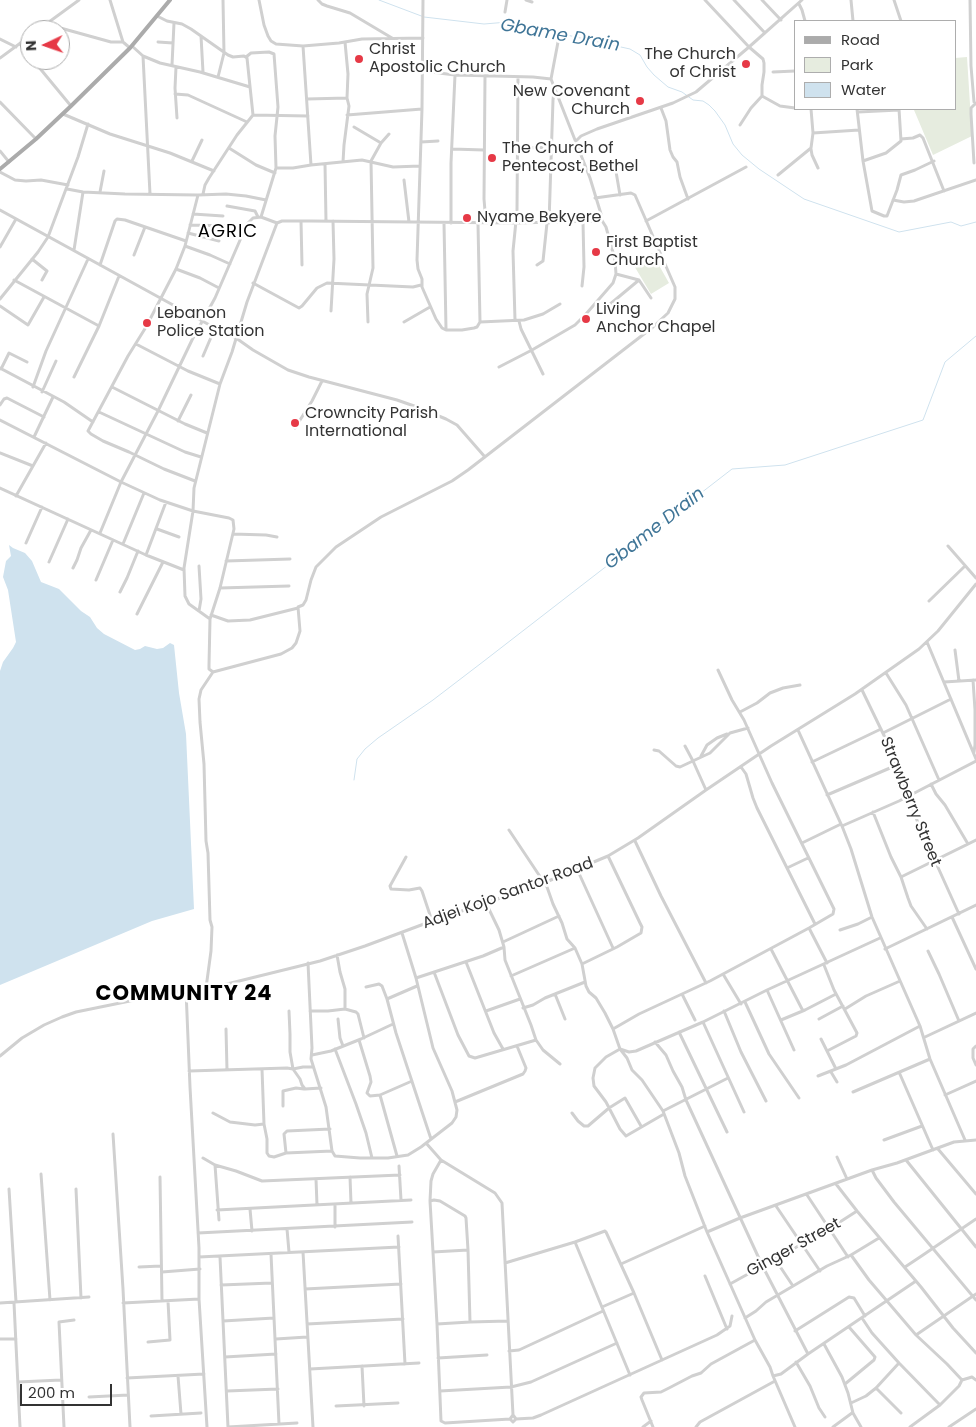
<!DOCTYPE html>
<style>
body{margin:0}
#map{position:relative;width:976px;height:1427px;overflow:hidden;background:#fff;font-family:Poppins,sans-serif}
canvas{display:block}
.legend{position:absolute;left:794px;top:20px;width:162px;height:90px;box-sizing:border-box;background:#fff;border:1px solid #adadad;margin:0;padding:6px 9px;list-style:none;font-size:15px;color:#333}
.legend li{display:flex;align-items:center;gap:10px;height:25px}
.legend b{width:25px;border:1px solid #adadad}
.north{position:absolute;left:20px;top:20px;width:50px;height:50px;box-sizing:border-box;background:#fff;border:1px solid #adadad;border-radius:50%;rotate:267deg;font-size:14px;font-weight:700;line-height:20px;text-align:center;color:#333}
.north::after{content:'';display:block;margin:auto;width:18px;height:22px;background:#e63946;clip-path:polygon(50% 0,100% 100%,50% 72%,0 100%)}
.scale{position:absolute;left:20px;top:1384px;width:92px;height:22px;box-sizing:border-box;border:2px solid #333;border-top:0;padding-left:6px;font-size:15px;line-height:18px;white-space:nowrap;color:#333;-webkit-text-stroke:4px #fff;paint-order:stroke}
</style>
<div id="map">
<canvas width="976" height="1427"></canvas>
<ul class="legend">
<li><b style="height:6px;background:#ababab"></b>Road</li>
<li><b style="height:14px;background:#e6ecdf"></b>Park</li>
<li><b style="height:14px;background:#cfe2ee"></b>Water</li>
</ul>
<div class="north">N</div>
<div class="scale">200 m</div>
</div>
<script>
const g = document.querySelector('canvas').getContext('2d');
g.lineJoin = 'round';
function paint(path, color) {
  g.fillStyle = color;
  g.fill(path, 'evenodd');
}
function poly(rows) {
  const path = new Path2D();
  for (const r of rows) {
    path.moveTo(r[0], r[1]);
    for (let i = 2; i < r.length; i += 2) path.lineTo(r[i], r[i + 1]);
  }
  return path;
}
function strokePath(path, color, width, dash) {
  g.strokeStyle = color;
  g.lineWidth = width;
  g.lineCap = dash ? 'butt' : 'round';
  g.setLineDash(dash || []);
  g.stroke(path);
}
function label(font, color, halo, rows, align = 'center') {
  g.font = font + ' Poppins,sans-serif';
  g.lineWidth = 5;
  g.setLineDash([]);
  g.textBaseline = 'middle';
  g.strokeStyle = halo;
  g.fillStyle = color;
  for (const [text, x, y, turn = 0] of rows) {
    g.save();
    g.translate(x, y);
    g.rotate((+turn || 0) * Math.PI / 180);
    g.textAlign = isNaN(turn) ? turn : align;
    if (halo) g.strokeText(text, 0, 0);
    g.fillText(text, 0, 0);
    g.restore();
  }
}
paint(poly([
 [967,57,972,136,933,155,914,110,906,110,905,109,955,109,955,58],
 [652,253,669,283,651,294,633,264]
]), '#e6ecdf');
paint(poly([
 [9,545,13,548,25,553,32,561,41,582,59,589,81,611,90,617,97,628,104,634,135,650,140,649,145,646,157,649,163,648,170,643,174,645,179,693,186,734,194,909,152,921,0,985,0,671,3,662,13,648,16,642,8,590,3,577,6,561,11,556]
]), '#cfe2ee');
strokePath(poly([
 [379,0,424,17,484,24,508,22,630,49,640,55,647,67,654,75,668,87,682,92,693,100,703,101,709,105,715,111,725,125,733,144,742,155,759,169,804,199,899,232,951,222,961,226,976,222],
 [354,780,357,759,365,749,378,738,433,700,484,661,732,469,785,465,923,420,945,362,976,336]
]), '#cfe2ee', 1);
strokePath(poly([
 [110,0,123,42,130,48],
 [259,0,264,25,268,36,271,41,276,44,303,46,339,43,362,39,423,38],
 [318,0,322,4,327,6,350,13,392,38],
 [423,0,422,109,417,260,418,269,422,279,422,287,436,319,442,328,446,330,462,330,474,328,477,327,480,322,478,224],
 [526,0,532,2],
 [705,0,749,47,763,59,764,63,764,72,762,85,762,96,780,106,795,108],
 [734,0,765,33],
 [762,0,781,20],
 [851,0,853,21],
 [894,0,901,21],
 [970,0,971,66,974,102,976,104],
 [799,4,802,10,805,21],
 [505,12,507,0],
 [157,16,167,21,182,24,191,29,228,55,233,57,244,56,247,58,253,115,237,135,209,178,205,185,203,194],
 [46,24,111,42,123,42],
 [38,30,79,0],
 [201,36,203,72],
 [0,39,16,47],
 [158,42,173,43],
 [20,44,30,56],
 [132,46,143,56,160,63,200,72,250,87],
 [303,46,311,165,362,160,393,167,420,166],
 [143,56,150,194],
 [246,57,251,53,269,52,274,54,278,107,275,136,276,168,261,217],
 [0,58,30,36],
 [33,60,71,106],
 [172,65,174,23],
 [176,67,175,88,177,118],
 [423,71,455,75,533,77,551,79],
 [773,72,795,71],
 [485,76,484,199,486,223],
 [218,77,224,53,223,0],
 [175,94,188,95,247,122],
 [307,99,347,98],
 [0,102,36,139],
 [661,108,666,121,670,150,673,157,677,162,680,177,688,199],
 [857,109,863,161,872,211,884,216,887,216,897,190,901,175,915,170,934,161],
 [858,112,899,110],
 [63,114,110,134,170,153,214,171],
 [253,115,308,116],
 [347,115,422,109],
 [740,125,751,108,762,96],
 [354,127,381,143],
 [813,133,859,130],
 [901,139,913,138,920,135,923,138,944,191],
 [576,141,581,136,597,129,673,103,696,92,749,47,802,0],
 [421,142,438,141],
 [229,148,256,165,275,173],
 [519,148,578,147],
 [452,149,484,150],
 [811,149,812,155,818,168],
 [0,151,9,162],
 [614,160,620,195],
 [192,161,202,140],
 [863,161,886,153,901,141,899,109],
 [343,162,344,145,349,106,347,98,348,74,345,42],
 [974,163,971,114,971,108,975,104],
 [325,164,326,221],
 [276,168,293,168,311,165],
 [0,172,15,180,26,181,41,180,68,185],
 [778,175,811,148,813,133,811,109],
 [404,180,409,222],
 [67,189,83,192,125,194,198,195,226,194,246,196,266,200],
 [100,192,104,171],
 [893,200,904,202,914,201,976,180],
 [227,206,255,211,258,217],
 [0,210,215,328,236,338,253,350,288,370,309,377,397,400,417,407,446,419,457,425,485,457],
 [193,214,223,216],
 [301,221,302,265],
 [646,221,746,167],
 [444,223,446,329],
 [451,223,451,163,455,75],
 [549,223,553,100,554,91],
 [190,225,230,226],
 [188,233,219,241],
 [203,237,205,225],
 [185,246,210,255,230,264],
 [0,247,16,219],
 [74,250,83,192],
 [134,255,145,227],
 [32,259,47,271,42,280],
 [100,265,115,221,117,219,125,220,186,241],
 [537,265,543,261,547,223],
 [176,269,200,278,219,288],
 [616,274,639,280,651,298],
 [14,280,99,326],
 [253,283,299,308,302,306,317,288,327,283,413,287,421,285],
 [582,286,584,267,583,222],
 [0,299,38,252,48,237,78,157,88,124],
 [609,305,639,280],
 [0,306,28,325,44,297],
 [331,311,334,259,333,221],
 [515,320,513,251,517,211,518,77],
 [519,321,521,329,543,374],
 [368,322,367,294,373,268,371,161,381,143,389,134],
 [404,322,430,307],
 [480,322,524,320,543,314,560,304],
 [136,344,188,371,220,384],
 [203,356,215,328],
 [499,367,532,350,575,325,586,314,613,283,616,274,615,260,606,227,601,219,601,214,590,178,551,79,558,42],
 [0,368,64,402,93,422],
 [1,369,9,353,27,362],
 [74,377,99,326,119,276],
 [33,387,46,351,88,259],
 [112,387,185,424,207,433],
 [42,392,56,361],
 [0,405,4,399,7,398,44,417],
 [99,412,185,452,201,457],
 [0,420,121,482,160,500,193,511,229,518,233,520,234,529,220,588,210,619],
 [178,421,191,395],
 [295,428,312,401,322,381],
 [34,437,53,397],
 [0,453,33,466],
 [195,481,164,469,129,452,103,441,91,434,88,431,128,356,146,327,176,269,185,246,198,195],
 [0,488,146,555,184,570],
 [16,496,46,443],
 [157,529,179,537],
 [100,533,121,482,158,411,192,340,215,298,247,224,253,218,261,217,277,223,282,221,310,221,516,223,597,221,601,219],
 [233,534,266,535,277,537],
 [26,543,42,507],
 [123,544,144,493],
 [948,546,976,578],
 [146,555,166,502],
 [226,561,290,559],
 [49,562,68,519],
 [73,568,77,560,81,548,91,530],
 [96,580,113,540],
 [220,588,289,586],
 [120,592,127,578,138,551],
 [929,601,965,566],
 [199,611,201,599,199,566],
 [137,614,163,562],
 [211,615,228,621,250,620,298,608],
 [927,642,976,759],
 [955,650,959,681],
 [213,672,209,669,209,665,210,619,189,604,185,596,184,568,193,511,194,488,220,384,232,352,247,302,277,223],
 [886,673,906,705,939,780],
 [973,680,975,710,975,745,974,752],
 [944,682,976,680],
 [862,690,892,752,918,823,959,914],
 [740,712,757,703,770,693,783,688,800,685],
 [798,730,842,826,851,849,872,917,920,1026,930,1059,965,1140],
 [883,733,951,699],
 [685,746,693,761,706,790],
 [654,750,659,751,676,766,680,767,710,753,730,733,748,728],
 [701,756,707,745,717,738,727,734],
 [812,762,881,729],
 [741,767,746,774,753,798,757,808,815,924],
 [931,784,936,794,945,805,968,844],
 [827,795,897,765],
 [873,812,891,857,901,877,908,898,911,906,927,929],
 [842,826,899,801,976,761],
 [509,830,547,887,553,904,562,923,567,939,575,948,582,964,586,986,589,992,596,998,605,1013,613,1029,620,1049,627,1058,632,1070,642,1080,663,1111,679,1153,685,1176,707,1232,755,1340,770,1367,773,1376,795,1427],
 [635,841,661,896,706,983],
 [802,843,841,824],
 [406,857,390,886,391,889,409,890,420,888,422,891,432,921],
 [787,868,808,858],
 [577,869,613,948],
 [901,877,976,840],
 [486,903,499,930,504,947,505,960,531,1025,536,1040,543,1050,560,1064],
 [952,917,976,969],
 [809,928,827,963],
 [840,930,858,924,872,917],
 [503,942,559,916],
 [771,949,803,1011],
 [885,949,976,905],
 [928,951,939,974,959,1021],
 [337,955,340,972,345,989,345,1009,356,1012,358,1014,364,1038],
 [466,962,494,1033,503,1049],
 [308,963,312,1048,311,1059,326,1107,332,1151,335,1156,360,1158,388,1158,408,1155,421,1147,452,1123,456,1117,457,1110,452,1091,433,1048,416,978,402,933],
 [582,964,617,947,641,933,642,927,640,923,608,856],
 [824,965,834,990,857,1033,856,1036,827,1051],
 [434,972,458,1035,469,1056,475,1058,536,1040],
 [723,974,741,1004],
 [511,976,575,948],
 [416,978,483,956,504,947],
 [417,986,387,999,396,1033,431,1139],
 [366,987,379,984,382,986,387,999],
 [206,988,211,951,212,927,210,920,208,853,206,841,204,764,200,722,199,699,201,690,213,672,281,654,292,648,296,643,300,631,298,607,303,605,306,600,311,580,316,567,336,547,381,517,452,481,468,470,653,327,668,313,675,299,675,287,635,195,631,193,595,198],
 [186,990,190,1087,199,1248,199,1299,207,1427],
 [767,990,794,1050],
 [555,994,565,1019],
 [682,994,695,1020],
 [745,1002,769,1054,799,1098],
 [523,1008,533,1005,545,998,585,982],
 [845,1009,866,996,900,981],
 [289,1011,290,1034,290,1052,293,1069,300,1079,302,1085,305,1089,321,1088],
 [310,1011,328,1011,345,1009],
 [486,1011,520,999],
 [724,1011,741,1052,766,1101],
 [338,1019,340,1038,343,1046],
 [819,1019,843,1006],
 [781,1020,805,1010,836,994],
 [703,1022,744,1112],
 [226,1029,227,1070],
 [613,1029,639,1014,710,981,809,928,833,914,834,909,772,783,744,720,732,700,718,670],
 [679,1032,727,1132],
 [925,1037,976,1013],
 [821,1039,836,1069],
 [359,1040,370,1076,371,1082,367,1093,370,1096,380,1095,412,1081],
 [655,1042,666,1055,673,1071,682,1087,686,1100,762,1265,808,1354],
 [976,1046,973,1049,973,1058,976,1065],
 [335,1049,356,1104,366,1133,372,1158],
 [312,1055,331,1051,361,1039,393,1024],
 [0,1056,22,1038,44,1025,62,1017,76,1012,179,991,200,989,227,984,320,961,365,946,432,921,539,885,608,856,638,838,706,790,771,746,855,694,919,649,938,631,976,584],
 [262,1069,264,1124,267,1139,267,1153,269,1156,274,1157,286,1153,332,1151],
 [189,1071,287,1068,293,1069,303,1067,313,1067],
 [831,1072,837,1082],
 [899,1072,933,1150],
 [818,1076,846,1065,920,1026],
 [853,1092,930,1059],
 [380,1095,397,1156],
 [945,1095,976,1081],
 [455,1102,523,1074,525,1071,526,1068,517,1046],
 [283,1106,283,1091,296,1088,304,1089],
 [663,1111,728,1078],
 [213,1113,230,1122,255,1125,264,1124],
 [572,1113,578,1121,584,1126,588,1126,609,1108,625,1098,641,1126],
 [664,1114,626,1136,620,1129,606,1102,594,1086,593,1078,595,1068,606,1057,620,1049,629,1052,636,1051,703,1022,767,990,880,938],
 [113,1134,123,1289,130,1427],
 [884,1140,922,1126],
 [426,1143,441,1160,495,1193,502,1203,513,1415,516,1419,513,1422,510,1419,513,1415],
 [938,1149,976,1194],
 [286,1153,284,1134,287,1131,330,1129],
 [837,1157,847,1179],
 [203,1158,215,1165,236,1171,262,1181,400,1175],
 [906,1160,976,1247],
 [215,1165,219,1220],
 [399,1166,401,1200],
 [872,1170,876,1178,894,1202,976,1300],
 [41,1174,50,1300],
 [160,1177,162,1301],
 [350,1177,351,1203],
 [316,1179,317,1205],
 [836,1184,857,1211,921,1287,953,1328,976,1353],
 [9,1189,16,1302],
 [76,1189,81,1298],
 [807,1195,848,1257],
 [430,1201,431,1181,433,1174,441,1160],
 [335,1205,335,1227],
 [776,1206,820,1271],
 [250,1209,252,1231],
 [217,1210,411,1200],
 [287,1229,289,1252],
 [707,1232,740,1218,872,1170,897,1163,954,1142,976,1140],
 [198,1233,412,1222],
 [398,1236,405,1364],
 [575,1242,605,1231,606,1232,634,1293,662,1360],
 [303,1252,313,1427],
 [433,1252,430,1201,434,1200,440,1201,465,1216,466,1218,468,1250],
 [271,1254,279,1424],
 [851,1255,869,1280,916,1335,947,1364,962,1380,959,1386,940,1405,910,1427],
 [199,1257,399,1247],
 [220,1257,228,1427],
 [775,1259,793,1286],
 [505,1263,575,1242,630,1375],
 [621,1264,705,1226],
 [139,1267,161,1266],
 [905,1267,923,1255,976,1219],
 [162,1272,200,1269],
 [705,1276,727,1329],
 [730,1284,829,1229,857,1211],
 [221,1285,272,1283],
 [305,1289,401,1284],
 [0,1303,89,1297],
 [14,1303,20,1427],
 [123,1303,199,1299],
 [602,1307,634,1293],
 [745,1318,756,1311,766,1302,827,1266,851,1255,879,1238],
 [862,1318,872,1333,899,1363,940,1405],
 [223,1321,274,1318],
 [470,1322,468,1250,433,1252,437,1324,470,1322,508,1321],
 [307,1324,403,1319],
 [437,1324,441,1421,445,1423,510,1419],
 [795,1331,849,1297,854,1298,865,1316],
 [916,1335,976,1294],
 [0,1339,16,1339],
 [276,1339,307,1337],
 [148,1342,170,1340,168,1301],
 [824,1344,842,1377,848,1393,853,1413,861,1427],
 [509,1351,519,1350,603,1311],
 [225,1357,276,1354],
 [438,1358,487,1355],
 [796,1362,810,1386,819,1408,825,1417],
 [362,1366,364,1406],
 [310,1369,419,1363],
 [178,1376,181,1414],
 [773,1376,781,1374,808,1354,916,1281],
 [127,1378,204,1374],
 [962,1380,972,1377,976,1380],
 [18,1382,61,1380],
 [845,1384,874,1360,875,1357,849,1327],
 [876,1388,901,1413],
 [227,1391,278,1389],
 [440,1391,511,1387,531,1382,617,1343],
 [89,1397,128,1395],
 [851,1403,866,1396,876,1388,899,1363],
 [336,1406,398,1403],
 [151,1416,201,1413],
 [516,1419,533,1418,541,1415,717,1335,730,1326,732,1316],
 [64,1427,59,1322,74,1320],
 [228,1427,297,1423],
 [643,1427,651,1421],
 [653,1427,642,1400,641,1397,644,1393,661,1392,669,1388,692,1376,701,1373,711,1364,755,1340],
 [696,1427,700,1422,775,1381],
 [833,1427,852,1413],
 [949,1427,976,1409]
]), '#d0d0d0', 3);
strokePath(poly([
 [0,169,36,139,71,106,130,48,170,0]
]), '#ababab', 4);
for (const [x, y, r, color] of [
 [359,59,5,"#e63946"],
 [746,64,5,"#e63946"],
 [640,101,5,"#e63946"],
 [492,158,5,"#e63946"],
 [467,218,5,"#e63946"],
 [596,252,5,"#e63946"],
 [586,319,5,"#e63946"],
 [147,323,5,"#e63946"],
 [295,423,5,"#e63946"]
]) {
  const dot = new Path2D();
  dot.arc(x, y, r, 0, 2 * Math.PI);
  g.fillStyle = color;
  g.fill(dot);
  strokePath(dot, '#fff', 2);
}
label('16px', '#333', '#fff', [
 ["Christ",369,50],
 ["Apostolic Church",369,68],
 ["The Church",736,55,"right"],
 ["of Christ",736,73,"right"],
 ["New Covenant",630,92,"right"],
 ["Church",630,110,"right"],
 ["The Church of",502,149],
 ["Pentecost, Bethel",502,167],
 ["Nyame Bekyere",477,218],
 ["First Baptist",606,243],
 ["Church",606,261],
 ["Living",596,310],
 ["Anchor Chapel",596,328],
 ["Lebanon",157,314],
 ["Police Station",157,332],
 ["Crowncity Parish",305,414],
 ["International",305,432]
], 'left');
label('16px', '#333', '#fff', [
 ["Strawberry Street",910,802,68],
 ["Adjei Kojo Santor Road",508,894,-20],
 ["Ginger Street",794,1248,-29]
]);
label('italic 18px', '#3f7597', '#fff', [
 ["Gbame Drain",560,36,10],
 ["Gbame Drain",655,529,-38]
]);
g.letterSpacing = '1px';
label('18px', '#000', '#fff', [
 ["AGRIC",228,232]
]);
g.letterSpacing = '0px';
g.letterSpacing = '1px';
label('bold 21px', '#000', '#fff', [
 ["COMMUNITY 24",184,995]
]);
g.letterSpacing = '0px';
</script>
